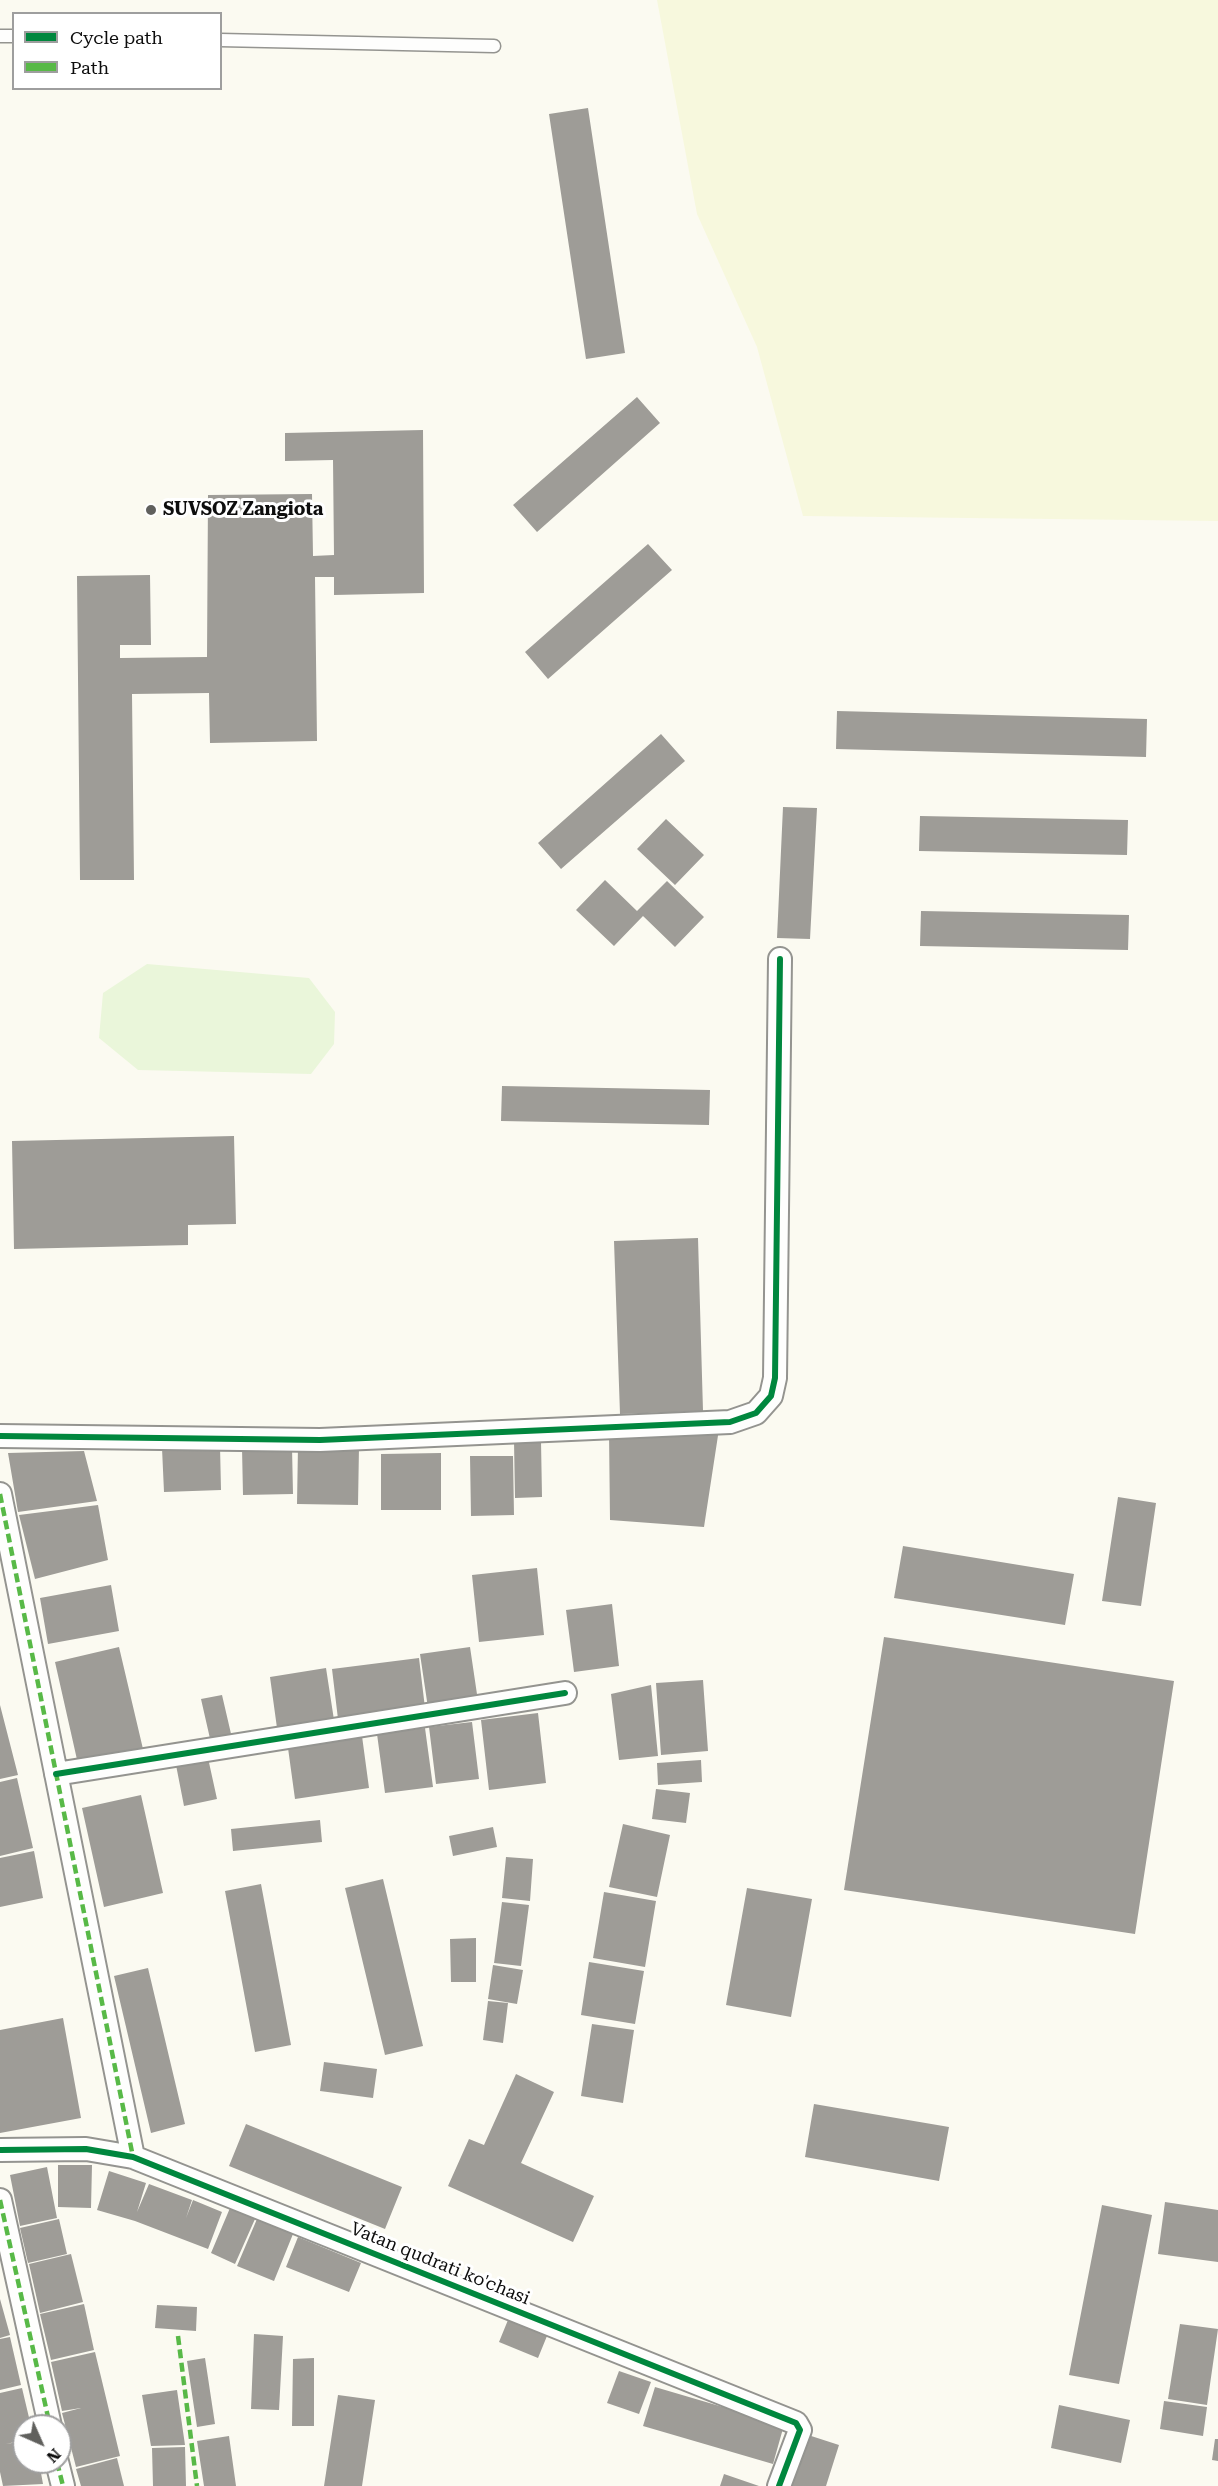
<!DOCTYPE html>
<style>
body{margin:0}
#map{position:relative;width:1218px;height:2486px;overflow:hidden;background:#fbfaf1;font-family:"Roboto Serif",serif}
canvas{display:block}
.legend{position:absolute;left:12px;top:12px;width:210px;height:78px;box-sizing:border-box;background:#fff;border:2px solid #9e9e9e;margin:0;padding:8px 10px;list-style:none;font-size:18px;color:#0d0d0d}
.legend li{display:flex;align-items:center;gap:12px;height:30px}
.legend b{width:30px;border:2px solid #9e9e9e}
.north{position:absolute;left:12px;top:2414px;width:60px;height:60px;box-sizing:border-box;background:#fff;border:2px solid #9e9e9e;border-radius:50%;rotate:135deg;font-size:16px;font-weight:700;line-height:24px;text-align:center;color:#0d0d0d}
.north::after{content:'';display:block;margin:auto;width:21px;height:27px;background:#60605d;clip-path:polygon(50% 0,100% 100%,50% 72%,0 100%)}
</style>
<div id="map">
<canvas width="1218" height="2486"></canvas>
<ul class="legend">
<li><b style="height:8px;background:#00873e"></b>Cycle path</li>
<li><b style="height:8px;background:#58b947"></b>Path</li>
</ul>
<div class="north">N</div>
</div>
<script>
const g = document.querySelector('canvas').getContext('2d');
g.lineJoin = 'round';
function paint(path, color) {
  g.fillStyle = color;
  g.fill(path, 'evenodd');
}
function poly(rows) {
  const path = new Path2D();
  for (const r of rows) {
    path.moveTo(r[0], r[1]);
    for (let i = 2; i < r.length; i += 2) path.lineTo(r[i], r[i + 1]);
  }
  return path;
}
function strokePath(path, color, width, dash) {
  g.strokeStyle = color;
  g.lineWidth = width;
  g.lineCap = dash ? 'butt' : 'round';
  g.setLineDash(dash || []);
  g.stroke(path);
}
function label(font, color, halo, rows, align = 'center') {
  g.font = font + ' "Roboto Serif",serif';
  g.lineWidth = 6;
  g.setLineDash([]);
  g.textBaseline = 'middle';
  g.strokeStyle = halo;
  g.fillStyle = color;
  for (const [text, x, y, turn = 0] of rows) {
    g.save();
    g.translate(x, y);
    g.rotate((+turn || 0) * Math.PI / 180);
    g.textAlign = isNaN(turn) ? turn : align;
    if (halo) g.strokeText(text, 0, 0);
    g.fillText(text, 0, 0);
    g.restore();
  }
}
paint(poly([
 [657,0,1218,0,1218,521,803,516,757,347,697,214]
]), '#f7f8dd');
paint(poly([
 [147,964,309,978,335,1012,334,1044,311,1074,138,1070,99,1038,103,993]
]), '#eaf6da');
paint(poly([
 [588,108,625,353,586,359,549,114],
 [637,397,660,423,537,532,513,505],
 [423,430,424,593,334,595,334,577,315,577,317,741,210,743,209,693,132,694,134,880,80,880,77,576,150,575,151,645,120,645,120,658,207,657,208,495,312,494,313,556,334,555,333,460,285,461,285,433],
 [648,544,672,570,548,679,525,652],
 [837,711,1147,719,1146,757,836,749],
 [661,734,685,761,561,869,538,843],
 [783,807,817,808,810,939,777,938],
 [920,816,1128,820,1127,855,919,851],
 [666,819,704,855,675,885,637,849],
 [605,880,637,911,667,881,704,917,675,947,643,916,614,946,576,910],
 [921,911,1129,915,1128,950,920,946],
 [502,1086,710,1090,709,1125,501,1121],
 [234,1136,236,1224,188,1225,188,1245,14,1249,12,1141],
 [698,1238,703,1411,620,1414,614,1241],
 [719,1429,704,1527,610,1520,609,1432],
 [514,1441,541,1441,542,1497,515,1498],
 [220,1446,221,1490,164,1492,162,1448],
 [298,1446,359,1447,358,1505,297,1504],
 [292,1447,293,1494,243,1495,242,1448],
 [84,1451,97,1501,18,1512,8,1453],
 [441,1453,441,1510,381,1510,381,1454],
 [470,1456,513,1456,514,1515,471,1516],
 [1118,1497,1156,1503,1141,1606,1102,1601],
 [98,1505,108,1560,35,1579,19,1515],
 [903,1546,1074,1574,1065,1625,894,1598],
 [537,1568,544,1635,479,1642,472,1575],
 [111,1585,119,1631,48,1644,40,1598],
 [612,1604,619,1666,574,1672,566,1610],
 [884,1637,1174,1681,1135,1934,844,1890],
 [119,1647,143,1749,78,1764,55,1662],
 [470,1647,478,1701,428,1708,420,1654],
 [419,1658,425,1708,338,1719,332,1669],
 [326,1668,334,1720,277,1728,270,1677],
 [703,1680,708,1751,661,1755,656,1683],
 [651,1685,658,1756,619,1760,611,1694],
 [222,1695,232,1738,211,1743,201,1699],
 [0,1705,18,1775,0,1779],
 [538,1713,546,1783,489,1790,481,1720],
 [472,1722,479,1779,436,1784,429,1727],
 [425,1728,433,1787,385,1793,377,1734],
 [362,1736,369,1788,295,1799,288,1748],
 [208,1758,217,1799,184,1806,176,1765],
 [701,1760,702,1782,658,1785,657,1763],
 [17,1778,33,1848,0,1856,0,1782],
 [656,1789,690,1793,686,1823,652,1819],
 [141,1795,163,1893,104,1907,82,1808],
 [320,1820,322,1842,233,1851,231,1829],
 [623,1824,670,1835,657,1897,609,1887],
 [493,1827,497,1847,453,1856,449,1836],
 [34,1851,43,1898,0,1907,0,1858],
 [506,1857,533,1859,530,1901,502,1898],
 [383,1879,423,2046,385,2055,345,1888],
 [261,1884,291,2045,255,2052,225,1891],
 [747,1888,812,1899,791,2017,726,2005],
 [604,1892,656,1901,645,1967,593,1958],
 [502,1902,529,1905,521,1966,494,1963],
 [476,1938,476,1982,451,1982,450,1939],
 [589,1962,644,1971,635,2024,581,2015],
 [493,1965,523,1970,517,2004,488,1999],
 [148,1968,185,2124,151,2133,114,1976],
 [488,2001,508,2003,503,2043,483,2040],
 [63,2018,81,2118,0,2133,0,2030],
 [592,2024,634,2030,623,2103,581,2096],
 [324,2062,377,2069,373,2098,320,2091],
 [516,2074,554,2092,521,2163,594,2196,573,2242,448,2186,469,2139,484,2145],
 [814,2104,949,2127,939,2181,805,2157],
 [246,2124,402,2187,385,2229,229,2166],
 [58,2165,92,2165,91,2208,58,2207],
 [47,2167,57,2218,20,2226,10,2175],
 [109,2171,146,2183,137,2212,149,2184,192,2200,186,2218,193,2200,222,2212,208,2249,135,2221,97,2210],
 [1165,2202,1218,2210,1218,2262,1158,2254],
 [1102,2205,1152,2215,1119,2384,1069,2375],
 [230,2208,255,2219,235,2264,211,2253],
 [59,2219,67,2254,28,2263,20,2228],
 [257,2219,293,2234,274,2281,237,2266],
 [298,2237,361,2263,349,2292,286,2267],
 [71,2254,83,2302,40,2313,29,2264],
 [0,2299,10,2335,0,2338],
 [84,2304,94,2350,51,2360,40,2314],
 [157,2305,197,2307,196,2331,155,2328],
 [508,2320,547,2336,538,2358,499,2342],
 [1180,2324,1218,2329,1207,2405,1168,2399],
 [254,2334,283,2336,279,2410,251,2409],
 [10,2337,21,2385,0,2390,0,2339],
 [95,2352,120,2456,76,2467,62,2413,81,2408,62,2411,51,2362],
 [205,2358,215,2424,197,2427,187,2361],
 [314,2358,314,2426,292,2426,293,2359],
 [619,2371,651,2382,639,2414,607,2403],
 [655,2387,784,2425,773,2464,643,2426],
 [22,2388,31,2426,24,2426,24,2440,6,2444,24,2441,24,2462,39,2462,43,2484,3,2486,0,2472,0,2393],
 [177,2390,185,2445,151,2446,142,2395],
 [338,2395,375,2400,362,2486,324,2486],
 [1164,2401,1207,2407,1203,2436,1160,2429],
 [1059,2405,1130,2420,1121,2463,1051,2448],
 [805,2434,839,2445,826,2486,787,2486],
 [229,2436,236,2486,204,2486,197,2441],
 [1215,2439,1218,2439,1218,2461,1212,2460],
 [185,2447,186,2486,153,2486,152,2448],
 [117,2458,124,2486,81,2486,76,2469],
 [724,2474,759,2486,720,2486]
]), '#9e9c97');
const service = poly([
 [0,36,14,36],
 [220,40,494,46]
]);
const minor = poly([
 [0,1436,320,1440,730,1422,756,1413,771,1396,775,1378,780,959],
 [0,1494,133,2157],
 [56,1774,565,1693],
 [0,2150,86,2149,133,2157,796,2423,800,2430,779,2486],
 [0,2200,50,2426],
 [57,2462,63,2486]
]);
strokePath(service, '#949490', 15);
strokePath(minor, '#949490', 26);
strokePath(service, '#fefefd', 12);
strokePath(minor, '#fefefd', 22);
strokePath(poly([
 [0,1494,133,2157],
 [0,2200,50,2426],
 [178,2336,197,2486],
 [57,2462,63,2486]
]), '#58b947', 4.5, [9, 4.5]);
strokePath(poly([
 [0,1436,320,1440,730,1422,756,1413,771,1396,775,1378,780,959],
 [56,1774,565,1693],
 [0,2150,86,2149,133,2157,796,2423,800,2430,779,2486]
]), '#00873e', 6);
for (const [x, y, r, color] of [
 [151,510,6,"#60605d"]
]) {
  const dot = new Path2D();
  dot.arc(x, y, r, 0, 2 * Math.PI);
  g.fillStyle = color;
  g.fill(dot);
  strokePath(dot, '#fff', 2);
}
label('bold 18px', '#0d0d0d', '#fff', [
 ["SUVSOZ Zangiota",163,510]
], 'left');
label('18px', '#0d0d0d', '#fff', [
 ["Vatan qudrati ko'chasi",440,2264,22]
]);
</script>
